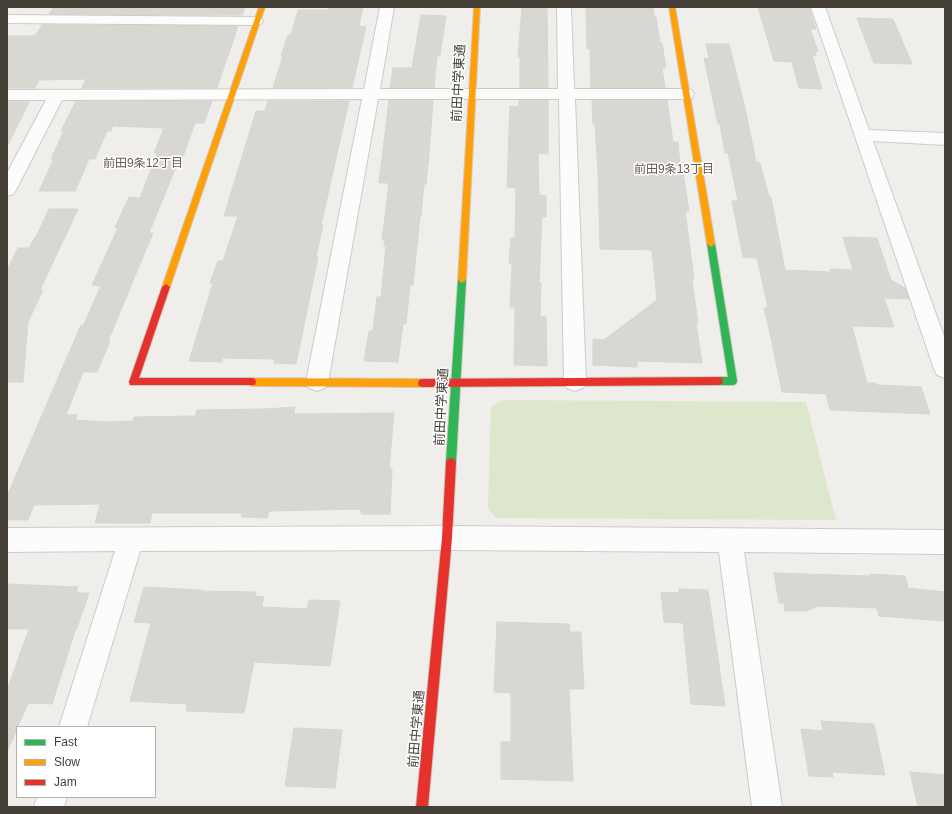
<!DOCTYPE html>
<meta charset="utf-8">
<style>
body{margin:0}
#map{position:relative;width:952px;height:814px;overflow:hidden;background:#efeeea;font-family:Helvetica,sans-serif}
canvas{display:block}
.frame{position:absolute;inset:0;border:8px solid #443f37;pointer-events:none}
.legend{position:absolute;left:16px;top:726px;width:140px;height:72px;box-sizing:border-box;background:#fff;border:1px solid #b4b2af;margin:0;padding:5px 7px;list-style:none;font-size:12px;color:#443f37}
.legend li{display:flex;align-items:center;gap:8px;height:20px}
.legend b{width:20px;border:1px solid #b4b2af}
</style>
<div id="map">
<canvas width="952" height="814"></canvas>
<div class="frame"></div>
<ul class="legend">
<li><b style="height:5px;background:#30b455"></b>Fast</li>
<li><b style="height:5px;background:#ff9f0a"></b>Slow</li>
<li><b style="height:5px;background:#e5322d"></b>Jam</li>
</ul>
</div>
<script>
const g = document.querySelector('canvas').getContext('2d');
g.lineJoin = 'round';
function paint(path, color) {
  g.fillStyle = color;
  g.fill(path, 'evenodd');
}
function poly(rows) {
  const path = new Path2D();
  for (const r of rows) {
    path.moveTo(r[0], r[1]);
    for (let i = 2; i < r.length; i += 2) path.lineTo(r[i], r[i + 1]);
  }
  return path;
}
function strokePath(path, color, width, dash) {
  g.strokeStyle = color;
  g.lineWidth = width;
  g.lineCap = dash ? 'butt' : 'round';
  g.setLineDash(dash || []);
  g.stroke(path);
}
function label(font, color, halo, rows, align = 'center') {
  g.font = font + ' Helvetica,"Noto Sans JP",sans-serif';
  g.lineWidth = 3;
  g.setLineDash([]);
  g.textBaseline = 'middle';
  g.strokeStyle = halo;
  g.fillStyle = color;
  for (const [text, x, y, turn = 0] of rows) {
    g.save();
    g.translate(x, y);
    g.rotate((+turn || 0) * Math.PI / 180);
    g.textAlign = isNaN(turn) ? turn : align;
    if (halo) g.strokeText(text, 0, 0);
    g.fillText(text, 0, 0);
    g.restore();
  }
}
paint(poly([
 [502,400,806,402,836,520,496,518,488,508,491,407]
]), '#dde7cc');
const building = poly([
 [54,7,245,7,242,15,49,14,54,7],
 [329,7,363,7,359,26,366,27,352,88,273,88,283,56,281,56,288,35,291,35,298,10,328,10,329,7],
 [522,7,547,7,548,88,520,88,520,57,518,57,522,7],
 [586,7,653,7,654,16,656,17,660,43,662,43,666,68,662,68,665,88,591,88,590,49,587,48,586,7],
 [758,7,809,7,816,29,810,29,818,51,815,51,816,56,812,55,822,89,799,88,792,62,774,61,758,7],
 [421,15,446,16,440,56,437,56,434,88,390,88,393,68,412,68,421,15],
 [857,18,893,19,912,64,874,63,857,18],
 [42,25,238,26,217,88,82,88,86,79,39,80,35,88,7,88,7,36,35,36,42,25],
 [706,44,729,44,745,108,756,162,760,163,769,197,771,197,785,270,831,272,830,269,853,270,843,237,877,238,891,280,905,288,909,299,884,298,894,327,852,326,867,383,876,383,877,385,921,387,930,414,830,410,826,394,782,392,771,338,764,308,768,308,757,258,743,257,732,201,738,201,728,153,725,153,720,124,718,124,704,58,709,59,706,44],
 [389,100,433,100,429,154,426,184,424,184,421,216,420,216,413,285,410,285,406,324,403,324,398,362,364,361,369,331,373,331,377,297,381,297,386,246,384,246,385,240,382,240,389,183,379,183,389,100],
 [519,100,548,100,548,154,538,153,539,195,546,196,546,217,542,217,539,283,541,283,540,317,546,317,547,366,514,365,515,307,510,307,512,263,509,263,511,238,515,238,516,188,507,187,510,106,519,107,519,100],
 [592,100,667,100,673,142,678,142,680,166,682,166,689,211,685,211,694,279,692,279,698,323,696,323,702,363,637,361,637,367,593,365,593,339,604,340,657,300,652,250,600,249,598,171,595,124,593,124,592,100],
 [76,101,212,101,204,123,195,123,181,162,178,162,149,233,153,233,108,341,110,341,97,372,83,372,66,415,77,415,75,420,107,422,133,421,134,417,195,416,197,410,266,409,295,407,294,414,394,413,389,469,392,469,390,514,361,514,361,509,269,511,267,518,241,517,242,513,152,513,150,523,95,523,100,504,34,505,28,520,7,520,7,496,81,325,83,326,101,286,92,285,118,228,115,228,129,197,140,198,157,153,154,153,164,128,113,126,111,131,107,131,95,159,89,159,75,191,39,191,54,159,51,159,64,131,61,131,76,101],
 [268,101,349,101,321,225,323,225,316,257,318,257,296,364,274,363,275,359,222,358,222,362,189,361,213,283,210,283,218,261,223,261,238,216,224,216,256,111,265,111,268,101],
 [7,102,29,102,7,147,7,102],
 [49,209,78,209,40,290,43,290,28,322,23,382,7,382,7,270,18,248,29,248,35,237,36,237,49,209],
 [774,573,870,576,870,574,905,576,908,588,945,592,945,621,879,616,877,608,819,606,806,611,785,611,784,603,779,603,774,573],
 [7,584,78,587,76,593,89,593,77,628,76,628,52,704,28,703,7,752,7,690,29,629,7,629,7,584],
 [144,587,201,590,201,591,256,592,255,596,264,597,262,607,307,609,309,600,340,601,330,666,254,662,244,713,186,711,187,704,130,701,151,623,134,622,144,587],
 [679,589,708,590,725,706,691,704,683,623,664,622,661,592,679,593,679,589],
 [497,622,569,624,570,632,581,632,584,689,569,689,573,781,501,779,501,742,511,742,511,693,494,692,497,622],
 [821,721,874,724,885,775,832,772,833,777,809,776,801,729,823,731,821,721],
 [294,728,342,730,335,788,285,786,294,728],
 [910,772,945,775,945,807,918,807,910,772]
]);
paint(building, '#d9d7d2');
strokePath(building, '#d7d5d0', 1);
const street = poly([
 [380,7,394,7,380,89,558,89,557,7,571,7,574,89,686,89,692,90,694,94,692,98,686,99,575,99,586,382,583,388,575,391,567,388,564,382,559,99,378,99,328,382,325,388,317,391,309,388,306,382,362,99,62,100,16,190,13,194,7,196,7,173,46,100,7,100,7,90,364,89,380,7],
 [811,7,825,7,869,130,945,133,945,145,873,141,945,339,945,378,937,375,934,369,811,7],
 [7,15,256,17,261,18,263,21,261,24,256,25,7,23,7,15],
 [447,526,945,530,945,554,744,552,782,807,752,807,719,552,447,550,140,551,87,727,59,727,115,551,7,552,7,528,447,526],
 [37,797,67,797,64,807,34,807,37,797]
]);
const fast = poly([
 [711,241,715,244,737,381,736,384,733,385,719,385,716,384,715,381,716,378,719,377,728,377,707,244,711,241],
 [462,277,466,280,456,462,454,465,451,466,448,465,446,462,458,280,462,277]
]);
const slow = poly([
 [259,7,265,7,170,287,169,289,163,289,162,287,259,7],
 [474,7,480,7,466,280,462,283,458,280,474,7],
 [669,7,675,7,715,244,711,247,707,244,669,7],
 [252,378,422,379,425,380,426,383,425,386,422,387,252,386,249,385,248,382,249,379,252,378]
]);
const jam = poly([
 [166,284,170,287,139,378,252,378,255,379,256,382,255,385,130,385,129,382,162,287,166,284],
 [719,377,722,378,723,381,722,384,719,385,422,387,419,386,418,383,419,380,422,379,719,377],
 [451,458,454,459,456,462,452,538,428,807,416,807,442,538,446,462,448,459,451,458]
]);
strokePath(street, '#cdcbc8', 2);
strokePath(fast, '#cecac1', 2);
strokePath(slow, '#cecac1', 2);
strokePath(jam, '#cecac1', 2);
paint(street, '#fdfcfc');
paint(fast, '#30b455');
paint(slow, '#ff9f0a');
paint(jam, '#e5322d');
label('12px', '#665d4f', '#fff', [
 ["前田9条12丁目",143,164],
 ["前田9条13丁目",674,170]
]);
label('13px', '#443f37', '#fff', [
 ["前田中学東通",459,83,-87],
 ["前田中学東通",442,407,-87],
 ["前田中学東通",417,729,-85]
]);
</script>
